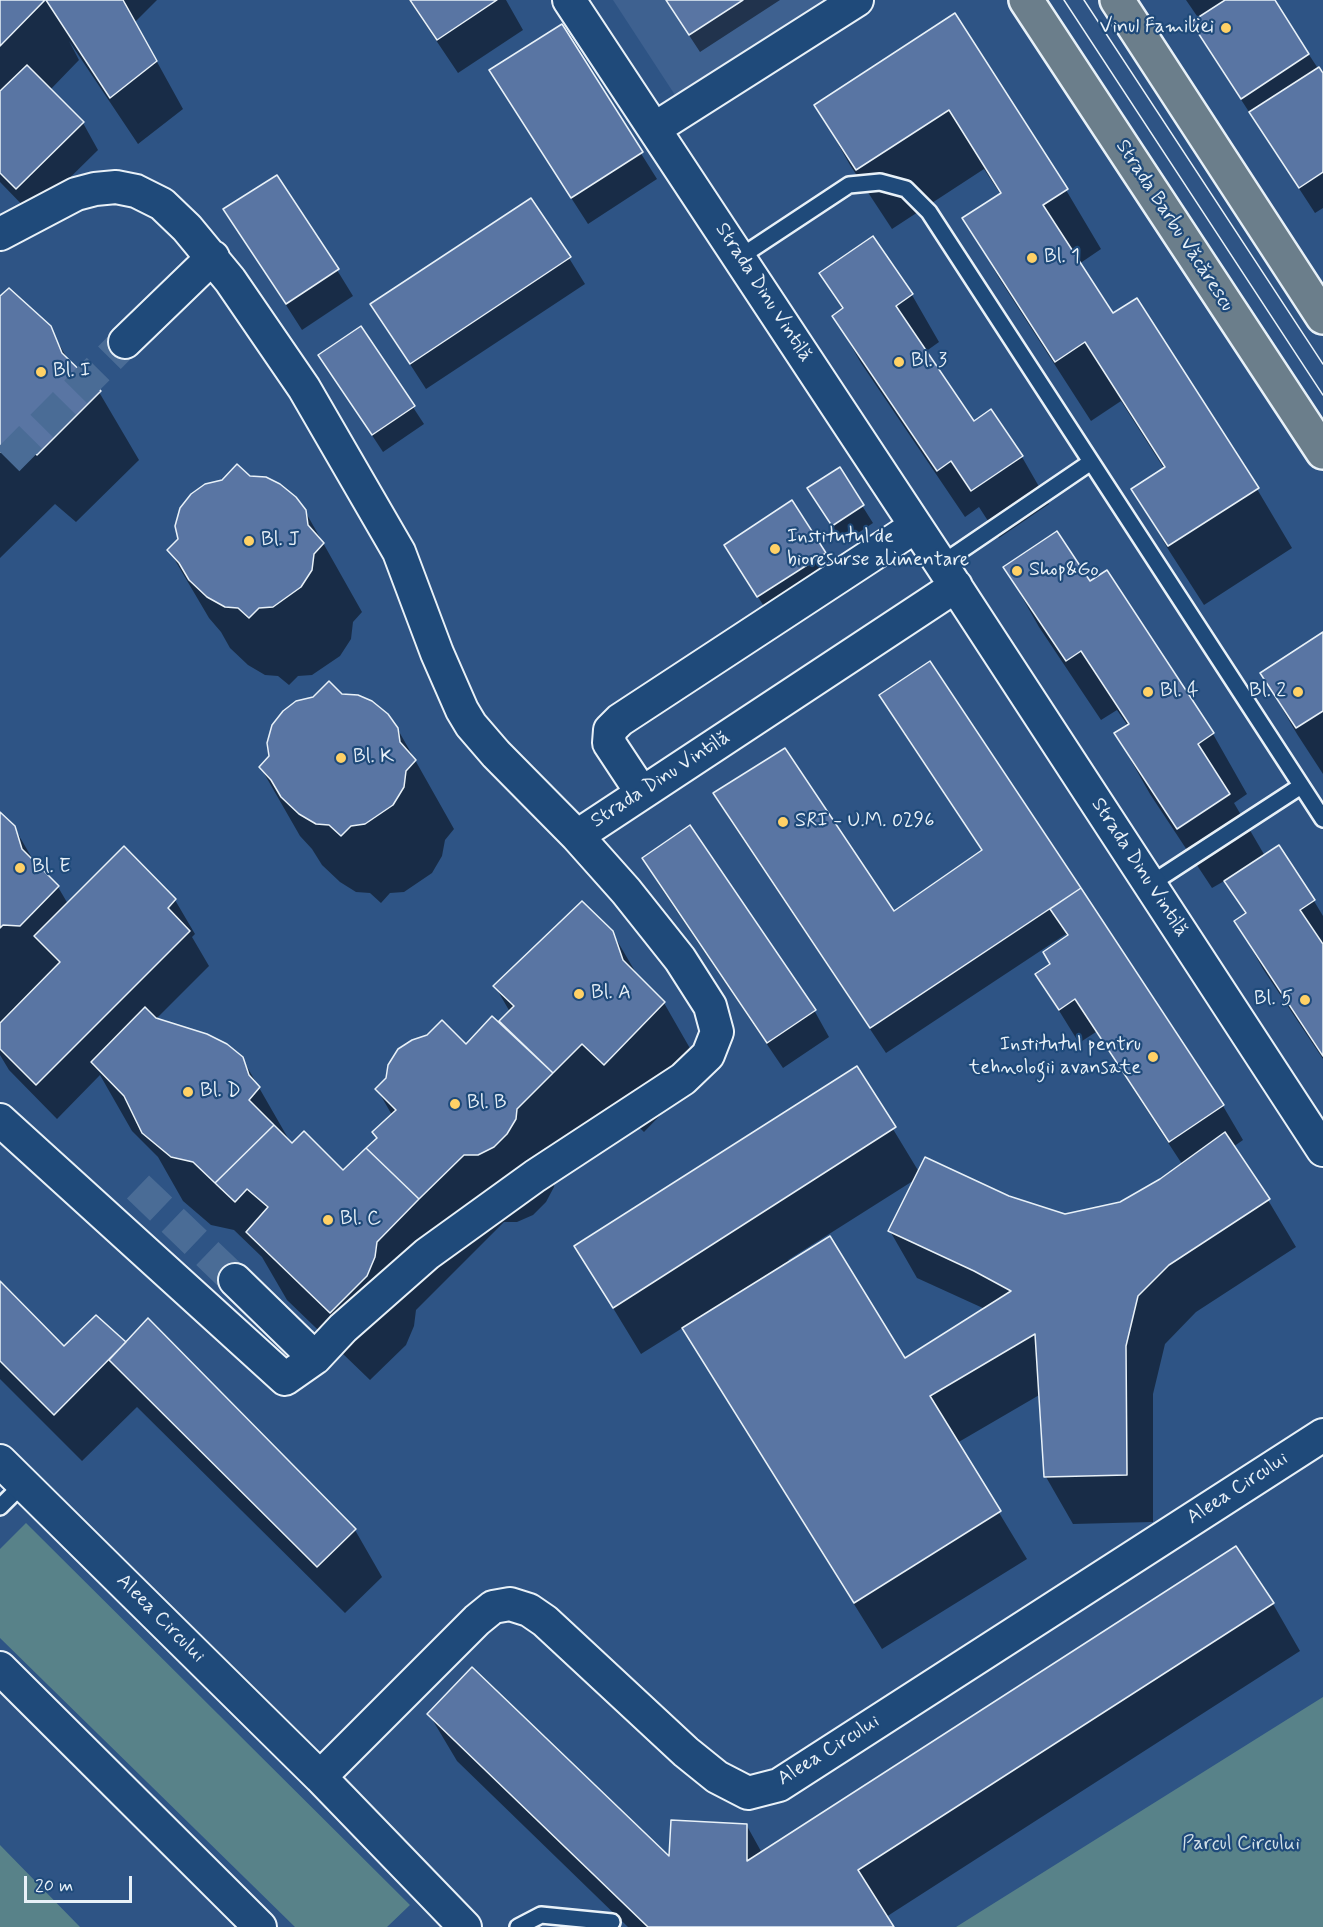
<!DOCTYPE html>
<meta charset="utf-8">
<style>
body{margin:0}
#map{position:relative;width:1323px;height:1927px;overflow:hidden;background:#2e5485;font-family:Mynerve,sans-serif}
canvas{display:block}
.scale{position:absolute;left:24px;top:1876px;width:108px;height:27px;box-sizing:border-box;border:3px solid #e8f1f8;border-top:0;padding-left:8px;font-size:18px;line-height:21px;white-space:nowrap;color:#e8f1f8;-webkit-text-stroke:4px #1f4a7a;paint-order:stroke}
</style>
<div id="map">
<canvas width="1323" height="1927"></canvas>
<div class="scale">20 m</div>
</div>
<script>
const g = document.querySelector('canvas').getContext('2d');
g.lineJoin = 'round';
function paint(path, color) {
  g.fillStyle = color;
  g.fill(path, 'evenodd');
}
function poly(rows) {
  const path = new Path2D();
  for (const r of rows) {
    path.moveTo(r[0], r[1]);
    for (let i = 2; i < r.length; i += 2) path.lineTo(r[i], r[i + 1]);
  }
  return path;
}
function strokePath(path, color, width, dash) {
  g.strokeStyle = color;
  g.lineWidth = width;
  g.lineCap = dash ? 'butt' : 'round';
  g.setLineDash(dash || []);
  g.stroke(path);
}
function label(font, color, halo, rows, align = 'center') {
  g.font = font + ' Mynerve,sans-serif';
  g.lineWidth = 4.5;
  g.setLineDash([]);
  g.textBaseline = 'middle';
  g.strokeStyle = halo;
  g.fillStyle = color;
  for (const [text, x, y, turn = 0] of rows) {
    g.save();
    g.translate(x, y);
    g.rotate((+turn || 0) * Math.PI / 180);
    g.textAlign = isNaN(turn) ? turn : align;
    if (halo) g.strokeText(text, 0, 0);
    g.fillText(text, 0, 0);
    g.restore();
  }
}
paint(poly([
 [613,0,823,0,675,95]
]), '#3e6190');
paint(poly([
 [26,1523,410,1905,387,1927,295,1927,0,1638,0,1549],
 [1323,1697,1323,1927,956,1927],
 [0,1845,80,1927,0,1927]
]), '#588289');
paint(poly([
 [0,0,157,0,135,22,183,109,138,144,69,41,79,60,50,90,83,123,98,150,32,215,0,182],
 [409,0,506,0,523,30,458,73],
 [666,0,780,0,700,52],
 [1186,0,1273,0,1323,76,1323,208,1315,213,1208,49,1193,23,1199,19],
 [954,15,1066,190,1101,249,1079,264,1112,316,1257,489,1292,548,1204,605,1168,549,1133,489,1165,470,1121,401,1091,421,999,278,964,218,1001,195,984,169,892,229,850,165,816,105],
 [561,26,657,179,588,224,506,97],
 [225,210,337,270,353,296,302,330],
 [873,238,912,295,939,342,925,352,974,423,991,411,1022,457,1049,504,999,538,979,507,965,517,861,363,834,316,843,310,821,273],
 [569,258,585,284,426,389,372,305],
 [0,298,49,327,70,363,99,392,139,460,76,522,55,504,0,558],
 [361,328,424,424,383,452,320,356],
 [839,469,873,523,843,543,809,489],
 [249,478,305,511,362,612,353,622,351,639,340,656,312,675,298,676,289,685,278,676,265,675,248,665,230,648,221,632,209,618,169,550],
 [792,503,835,572,769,614,736,563],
 [1005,567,1090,583,1106,572,1213,734,1247,794,1234,803,1265,856,1314,901,1323,916,1323,1059,1263,969,1236,921,1246,915,1226,880,1212,888,1150,794,1116,734,1128,726,1117,710,1101,720,1039,627],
 [1323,634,1323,774,1297,734,1262,674],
 [929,663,1223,1106,1243,1140,1233,1147,1268,1200,1296,1247,1196,1312,1165,1344,1153,1394,1153,1522,1073,1524,1046,1477,1041,1394,957,1443,1027,1559,882,1649,711,1375,684,1327,641,1354,576,1247,856,1068,919,1172,1065,1216,1121,1203,1161,1180,1182,1164,1096,1032,1079,1043,1037,975,1052,965,1068,937,1066,934,886,1053,730,820,715,794,893,913,983,852,896,722,881,695],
 [916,1179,890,1231,917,1278,985,1309,905,1360,788,1260],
 [341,695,397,728,454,829,445,840,442,856,432,873,404,892,390,893,381,903,370,893,356,892,340,882,322,865,312,849,300,836,261,768],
 [0,814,14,827,36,865,58,887,68,904,175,900,195,934,192,937,209,966,156,1019,242,1058,292,1145,343,1172,377,1139,374,1133,392,1115,377,1089,466,1046,499,1023,510,1012,495,986,612,932,639,978,664,1003,703,1071,644,1132,622,1111,555,1177,554,1187,546,1202,533,1215,517,1222,504,1222,416,1310,414,1326,406,1345,370,1380,287,1300,262,1257,234,1230,211,1225,183,1201,158,1157,132,1131,100,1075,57,1119,9,1070,0,1055],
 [644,859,814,1010,829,1037,783,1068,659,885],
 [0,1283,64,1348,126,1345,355,1530,382,1577,345,1613,137,1407,82,1461,0,1379],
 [1235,1548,1273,1604,1300,1651,886,1917,892,1927,628,1927,457,1761,429,1714,670,1859,747,1826,762,1853]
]), '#0007');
const building = poly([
 [0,0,45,0,0,46,0,0],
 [46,0,123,0,157,61,110,98,46,0],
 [410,0,497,0,437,40,410,0],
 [666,0,743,0,689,35,666,0],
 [1225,0,1275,0,1309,54,1241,99,1191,22,1225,0],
 [955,13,1068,189,1043,205,1113,313,1137,298,1259,488,1168,546,1131,489,1165,467,1085,342,1055,362,962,218,1001,193,949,110,856,170,814,105,955,13],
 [562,24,643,152,571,198,489,70,562,24],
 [27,65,84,122,16,189,0,173,0,91,27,65],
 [1319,67,1323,73,1323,172,1299,188,1249,112,1319,67],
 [277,175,339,269,286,304,223,209,277,175],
 [531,198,571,257,410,364,370,304,531,198],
 [873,236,913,294,896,306,974,421,991,409,1023,456,971,491,951,461,937,471,832,316,843,308,819,273,873,236],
 [9,288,51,326,62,353,101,391,37,455,15,437,0,452,0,296,9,288],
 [361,326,415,406,372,435,318,355,361,326],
 [237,464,250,476,266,477,280,484,296,497,306,510,308,525,324,543,314,554,312,570,301,587,273,607,259,608,249,618,238,608,225,607,207,597,189,580,179,563,167,550,178,539,175,526,180,508,191,494,205,484,222,480,237,464],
 [840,467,864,505,832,526,807,488,840,467],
 [792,500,826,553,757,597,724,545,792,500],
 [1057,531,1090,581,1107,570,1214,733,1198,744,1230,794,1177,829,1114,733,1129,724,1081,651,1066,661,1003,567,1057,531],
 [1323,632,1323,711,1296,728,1260,673,1323,632],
 [930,661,1081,888,870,1028,713,793,785,748,894,911,982,850,879,695,930,661],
 [329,681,342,694,358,695,372,701,388,714,398,728,400,742,416,760,406,771,404,787,393,805,365,824,351,826,341,836,329,825,316,824,299,814,281,797,271,780,259,767,269,756,267,743,272,725,283,711,296,701,313,697,329,681],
 [0,812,15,826,22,849,59,886,20,926,3,925,0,928,0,812],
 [690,825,816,1010,767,1043,642,858,690,825],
 [1279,845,1315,900,1300,910,1323,944,1323,1056,1234,921,1246,913,1224,881,1279,845],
 [124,846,176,899,168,908,190,931,36,1085,0,1049,0,1023,60,962,34,936,124,846],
 [1081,888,1224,1105,1169,1142,1075,999,1059,1010,1035,974,1050,964,1043,952,1068,935,1050,909,1081,888],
 [582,901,613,931,623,960,665,1002,604,1065,582,1044,553,1073,499,1021,514,1006,493,986,582,901],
 [145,1007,156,1018,207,1034,227,1044,243,1057,249,1075,260,1087,249,1100,274,1125,215,1183,193,1162,171,1157,142,1133,124,1096,91,1062,145,1007],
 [492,1016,553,1073,517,1109,516,1119,507,1134,494,1147,478,1155,464,1155,419,1199,366,1148,377,1138,372,1132,396,1110,375,1089,386,1078,388,1065,398,1049,412,1040,427,1035,442,1020,466,1044,492,1016],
 [857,1066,896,1127,613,1308,574,1246,857,1066],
 [274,1125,292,1143,304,1131,343,1170,366,1148,419,1199,377,1242,375,1257,367,1276,330,1313,246,1232,268,1207,247,1189,235,1202,215,1183,274,1125],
 [1225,1132,1270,1199,1169,1265,1138,1296,1126,1346,1127,1475,1044,1477,1035,1334,930,1396,1001,1511,854,1603,682,1328,830,1236,905,1358,1011,1291,974,1271,888,1231,925,1157,1009,1196,1065,1214,1120,1202,1160,1179,1225,1132],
 [0,1281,64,1346,96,1315,126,1342,54,1415,0,1361,0,1281],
 [148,1318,356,1529,317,1567,109,1360,148,1318],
 [1236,1546,1274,1603,858,1870,894,1927,648,1927,427,1714,472,1667,669,1856,671,1820,747,1824,747,1861,1236,1546]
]);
paint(building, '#5975a3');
strokePath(building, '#e8f1f8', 1.5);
strokePath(poly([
 [8,460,125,342],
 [138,1187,235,1280]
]), '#4a6c96', 32, [32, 16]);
const service = poly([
 [740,257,849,185,880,182,906,189,929,212,1323,819],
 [941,564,1091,462],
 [1149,885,1301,786],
 [0,1507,23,1484],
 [518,1927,541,1915,612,1922]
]);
const minor = poly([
 [569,0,941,564,1323,1150],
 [654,129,857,0],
 [0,234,76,194,95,189,116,187,136,191,162,204,187,228,230,280,304,388,399,552,437,653,462,710,471,725,496,754,577,836,626,891,680,959,710,1006,717,1032,708,1055,683,1079,535,1176,427,1254,343,1328,315,1358,285,1379,0,1120],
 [125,342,213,257],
 [642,793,609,743,610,730,620,720,916,526],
 [577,836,956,586],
 [235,1280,315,1358],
 [0,1461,320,1777,465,1927],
 [0,1668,260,1927],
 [320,1777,477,1620,493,1607,510,1604,529,1610,545,1621,686,1752,717,1777,748,1793,779,1785,1323,1435]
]);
const primary = poly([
 [1026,0,1323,452],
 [1117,0,1323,317]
]);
strokePath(service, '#e8f1f8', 20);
strokePath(minor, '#e8f1f8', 36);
strokePath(primary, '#e8f1f8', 38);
strokePath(service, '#1f4a7a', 15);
strokePath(minor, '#1f4a7a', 32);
strokePath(primary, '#6b7e8b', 33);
strokePath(poly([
 [1064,0,1323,395],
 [1084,0,1323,364]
]), '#e8f1f8', 1.5);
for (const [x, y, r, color] of [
 [1226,28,6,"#ffd166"],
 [1032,258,6,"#ffd166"],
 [899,362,6,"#ffd166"],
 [41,372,6,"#ffd166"],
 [249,541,6,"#ffd166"],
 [775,549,6,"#ffd166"],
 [1017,571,6,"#ffd166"],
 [1148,692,6,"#ffd166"],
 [1298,692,6,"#ffd166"],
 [341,758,6,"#ffd166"],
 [783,822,6,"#ffd166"],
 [20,868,6,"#ffd166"],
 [579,994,6,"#ffd166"],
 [1305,1000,6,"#ffd166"],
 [1153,1057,6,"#ffd166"],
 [188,1092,6,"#ffd166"],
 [455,1104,6,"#ffd166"],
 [328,1220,6,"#ffd166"]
]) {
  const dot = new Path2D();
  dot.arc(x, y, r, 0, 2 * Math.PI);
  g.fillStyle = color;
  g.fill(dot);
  strokePath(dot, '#1f4a7a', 2);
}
label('20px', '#e8f1f8', '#1f4a7a', [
 ["Vinul Familiei",1214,28,"right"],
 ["Bl. 1",1044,258],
 ["Bl. 3",911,362],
 ["Bl. I",53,372],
 ["Institutul de",787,538],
 ["bioresurse alimentare",787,561],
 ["Bl. J",261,541],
 ["Shop&Go",1029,571],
 ["Bl. 4",1160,692],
 ["Bl. 2",1286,692,"right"],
 ["Bl. K",353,758],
 ["SRI - U.M. 0296",795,822],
 ["Bl. E",32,868],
 ["Bl. A",591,994],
 ["Bl. 5",1293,1000,"right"],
 ["Institutul pentru",1141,1046,"right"],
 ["tehnologii avansate",1141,1069,"right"],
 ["Bl. D",200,1092],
 ["Bl. B",467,1104],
 ["Bl. C",340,1220]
], 'left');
label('20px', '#e8f1f8', '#1f4a7a', [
 ["Strada Barbu Văcărescu",1174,226,57],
 ["Strada Dinu Vintilă",763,293,57],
 ["Strada Dinu Vintilă",661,780,-33],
 ["Strada Dinu Vintilă",1139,868,57],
 ["Aleea Circului",1238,1489,-33],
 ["Aleea Circului",160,1619,45],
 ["Aleea Circului",829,1751,-32]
]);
label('20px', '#d2e0e7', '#1f4a7a', [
 ["Parcul Circului",1241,1845]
]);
</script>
